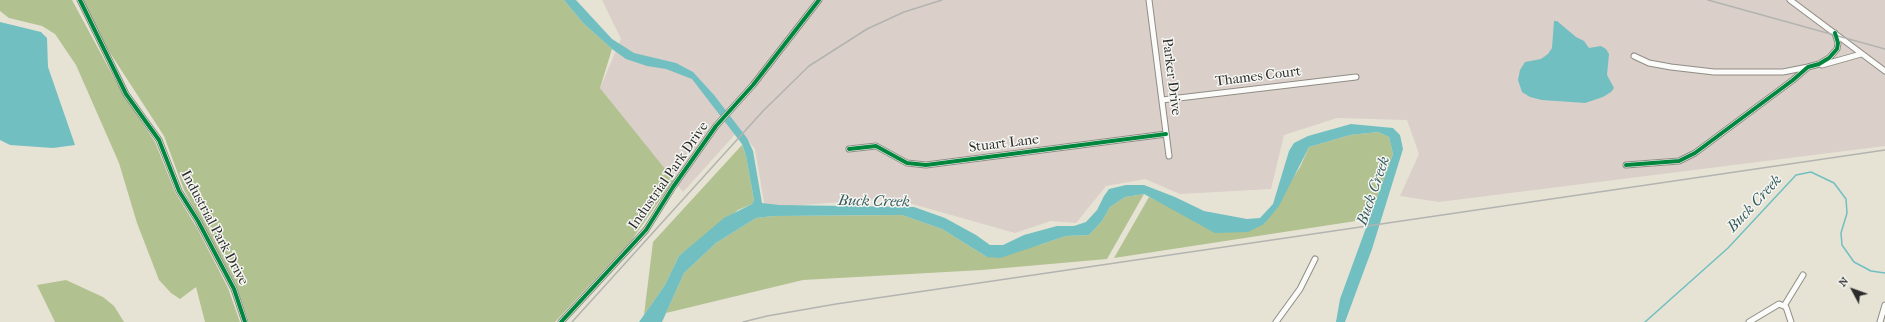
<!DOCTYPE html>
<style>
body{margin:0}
#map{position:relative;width:1885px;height:322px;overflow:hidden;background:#e6e3d5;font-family:"IM FELL French Canon",serif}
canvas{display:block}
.north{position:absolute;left:1833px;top:270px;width:40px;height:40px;-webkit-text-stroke:3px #f6f6f2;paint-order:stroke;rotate:311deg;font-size:11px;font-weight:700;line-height:16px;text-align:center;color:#2b2b2b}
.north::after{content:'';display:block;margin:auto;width:14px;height:18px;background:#2b2b2b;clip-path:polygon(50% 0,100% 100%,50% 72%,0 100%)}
</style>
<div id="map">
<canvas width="1885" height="322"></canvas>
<div class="north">N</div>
</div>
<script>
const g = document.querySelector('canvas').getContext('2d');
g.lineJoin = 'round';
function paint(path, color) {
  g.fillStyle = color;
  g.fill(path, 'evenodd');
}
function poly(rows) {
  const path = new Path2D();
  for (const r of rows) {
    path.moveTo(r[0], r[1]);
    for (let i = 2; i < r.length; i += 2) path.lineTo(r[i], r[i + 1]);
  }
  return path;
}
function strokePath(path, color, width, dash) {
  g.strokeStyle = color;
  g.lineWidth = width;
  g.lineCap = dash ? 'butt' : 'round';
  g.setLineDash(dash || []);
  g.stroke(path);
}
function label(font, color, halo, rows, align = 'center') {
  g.font = font + ' "IM FELL French Canon",serif';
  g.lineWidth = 3;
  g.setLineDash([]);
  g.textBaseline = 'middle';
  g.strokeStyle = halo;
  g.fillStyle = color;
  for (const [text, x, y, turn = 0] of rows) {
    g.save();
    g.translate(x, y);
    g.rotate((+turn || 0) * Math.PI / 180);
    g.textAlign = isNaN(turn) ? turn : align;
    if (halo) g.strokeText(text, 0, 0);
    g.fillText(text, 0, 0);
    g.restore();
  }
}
paint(poly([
 [602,0,1885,0,1885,146,1439,202,1400,196,1419,154,1407,120,1337,118,1284,135,1271,189,1180,194,1145,179,1106,186,1076,223,1051,221,1015,233,891,198,765,208,755,149,739,130,683,192,600,88,621,39]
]), '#dacfc9');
paint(poly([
 [0,0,72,0,120,89,155,142,175,192,197,228,228,288,240,322,205,322,196,287,180,299,171,293,159,280,137,223,119,163,76,65,55,34,42,26,9,18,0,11],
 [83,0,564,0,583,23,612,49,600,88,674,180,631,241,555,322,249,322,236,285,184,190,164,136,92,25],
 [1378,132,1389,137,1393,154,1369,219,1114,258,1149,197,1174,209,1264,224,1300,167,1309,147,1350,135],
 [742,145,746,156,754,200,752,204,738,210,679,256,665,285,644,315,653,242],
 [1144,194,1107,259,982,270,803,280,666,313,684,273,716,243,756,218,774,216,902,215,942,229,987,257,1042,244,1066,236,1089,235,1102,221,1110,207,1125,197],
 [66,280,103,297,114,306,124,322,55,322,37,285]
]), '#b2c190');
paint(poly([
 [564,0,576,0,612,39,634,53,676,63,693,72,714,95,747,138,753,151,762,203,779,205,914,207,945,218,976,235,990,245,1003,245,1024,235,1057,226,1074,226,1086,222,1097,210,1104,196,1109,189,1126,185,1144,185,1175,197,1204,211,1247,219,1260,218,1273,204,1289,151,1294,143,1308,136,1351,124,1393,128,1400,135,1403,149,1372,249,1345,322,1336,322,1340,299,1393,154,1389,137,1378,132,1350,135,1309,147,1279,206,1264,224,1248,232,1215,233,1144,194,1125,197,1110,207,1102,221,1089,235,1066,236,1000,258,987,257,942,229,902,215,774,216,756,218,716,243,684,273,662,322,639,322,665,285,679,256,724,218,752,204,754,200,746,156,742,144,692,79,666,69,647,66,626,59,612,49,583,23],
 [1554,21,1557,21,1576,37,1584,41,1589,48,1601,46,1606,49,1609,54,1607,75,1614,88,1611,92,1603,97,1585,103,1542,100,1530,97,1522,92,1518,80,1520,70,1525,62,1541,59,1548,54,1552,48],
 [0,22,41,32,47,38,48,67,75,145,53,148,10,145,0,140]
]), '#71bfc1');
strokePath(poly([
 [1645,322,1728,248,1796,175,1811,172,1834,183,1846,199,1847,213,1841,233,1842,245,1854,262,1871,271,1885,273]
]), '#71bfc1', 1.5);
const minor = poly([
 [80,0,126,94,159,140,179,191,198,221,234,289,245,322],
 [1149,0,1169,156],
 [1790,0,1885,71],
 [1634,56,1649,63,1671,67,1714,72,1783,72,1808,67],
 [1822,65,1861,54],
 [1162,100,1356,77],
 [849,149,876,146,907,163,926,165,1166,134],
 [1626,165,1679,161,1695,153,1793,80,1808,67,1819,64,1829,58,1837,49,1838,43,1835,33],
 [1784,306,1803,275],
 [561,322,646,230,673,187,716,126,753,85,819,0],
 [1276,322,1300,289,1315,259],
 [1749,322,1779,304,1786,307,1791,322],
 [1880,322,1885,305]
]);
strokePath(minor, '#8f8d86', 7);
strokePath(minor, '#fbfbf9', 5);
strokePath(poly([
 [1708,0,1885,49],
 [572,322,763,111,809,66,867,29,904,12,942,0],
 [743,322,767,316,836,304,1885,150]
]), '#b3b3b0', 1.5);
strokePath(poly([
 [80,0,126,94,159,140,179,191,198,221,234,289,245,322],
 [849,149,876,146,907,163,926,165,1166,134],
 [1626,165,1679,161,1695,153,1793,80,1808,67,1819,64,1829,58,1837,49,1838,43,1835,33],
 [561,322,646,230,673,187,716,126,753,85,819,0]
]), '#00873e', 4);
label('14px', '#2b2b2b', '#f6f6f2', [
 ["Parker Drive",1171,77,83],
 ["Thames Court",1258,77,-7],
 ["Stuart Lane",1004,144,-7],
 ["Industrial Park Drive",669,176,-55],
 ["Industrial Park Drive",214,228,62]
]);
label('italic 15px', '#325a5c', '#f6f6f2', [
 ["Buck Creek",1374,191,-71],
 ["Buck Creek",874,202,1],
 ["Buck Creek",1755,204,-47]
]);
</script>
